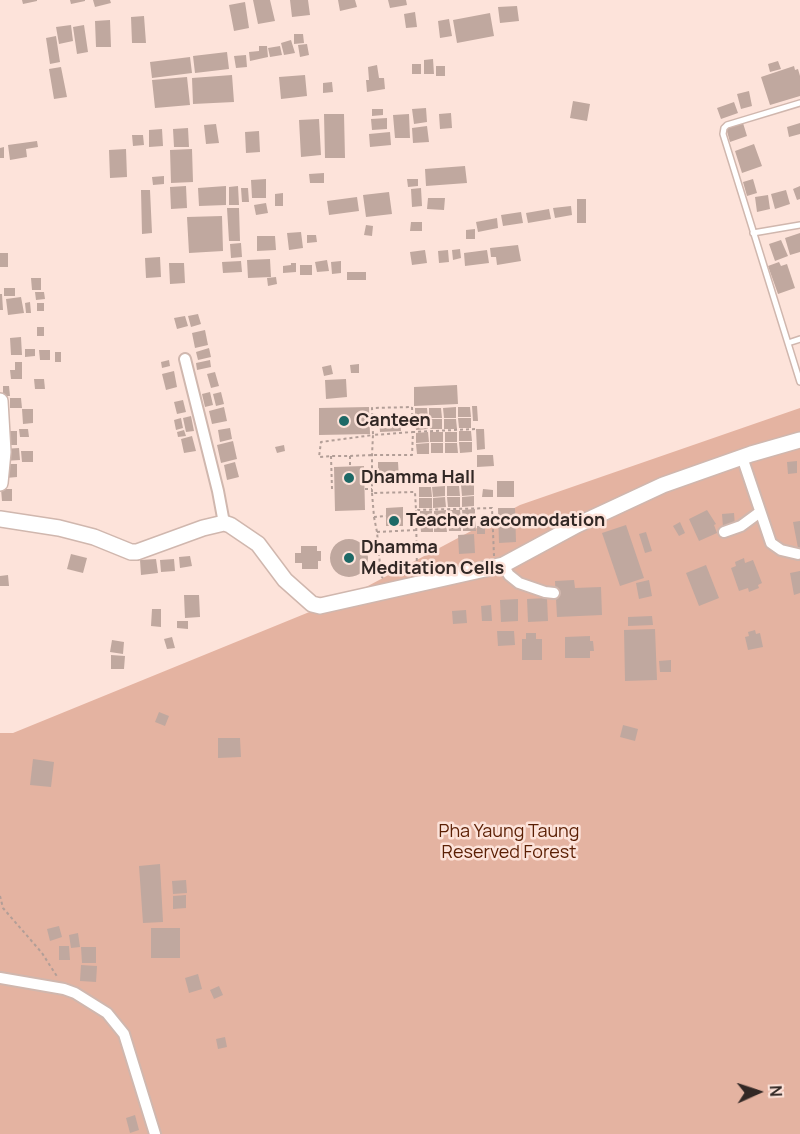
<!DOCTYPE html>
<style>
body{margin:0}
#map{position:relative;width:800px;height:1134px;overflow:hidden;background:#fde3da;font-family:Manrope,sans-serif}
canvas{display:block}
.north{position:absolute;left:728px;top:1062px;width:60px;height:60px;-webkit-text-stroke:4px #fde3da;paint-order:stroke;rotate:87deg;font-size:16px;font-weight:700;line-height:24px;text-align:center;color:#322825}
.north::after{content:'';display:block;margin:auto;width:21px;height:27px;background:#322825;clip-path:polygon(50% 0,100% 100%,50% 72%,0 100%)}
</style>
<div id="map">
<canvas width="800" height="1134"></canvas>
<div class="north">N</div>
</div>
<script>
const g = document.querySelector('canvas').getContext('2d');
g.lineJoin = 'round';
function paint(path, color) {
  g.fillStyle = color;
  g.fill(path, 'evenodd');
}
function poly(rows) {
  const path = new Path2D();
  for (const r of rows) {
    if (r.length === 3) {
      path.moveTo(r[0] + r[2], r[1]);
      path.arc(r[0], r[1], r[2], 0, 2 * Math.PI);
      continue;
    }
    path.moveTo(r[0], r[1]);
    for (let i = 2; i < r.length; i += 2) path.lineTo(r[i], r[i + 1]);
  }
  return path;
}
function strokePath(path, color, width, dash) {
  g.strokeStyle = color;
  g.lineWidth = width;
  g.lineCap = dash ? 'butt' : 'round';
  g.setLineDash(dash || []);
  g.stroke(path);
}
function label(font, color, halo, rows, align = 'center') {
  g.font = font + ' Manrope,sans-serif';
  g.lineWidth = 5;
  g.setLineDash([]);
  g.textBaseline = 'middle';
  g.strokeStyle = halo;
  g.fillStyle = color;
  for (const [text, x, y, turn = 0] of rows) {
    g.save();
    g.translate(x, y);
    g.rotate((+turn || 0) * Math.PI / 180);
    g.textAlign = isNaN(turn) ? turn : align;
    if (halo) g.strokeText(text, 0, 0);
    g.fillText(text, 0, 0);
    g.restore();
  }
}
paint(poly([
 [800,408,800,1134,0,1134,0,733,13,733,351,595,520,505]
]), '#e4b3a1');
paint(poly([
 [22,0,37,0,37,1,23,4],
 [70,0,85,0,85,1,71,4],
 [93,0,110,0,111,3,95,7],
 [253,0,270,0,275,21,258,24],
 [290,0,308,0,310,15,292,17],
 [338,0,355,0,357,7,340,11],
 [388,0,406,0,407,5,390,8],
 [245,2,249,28,234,31,229,5],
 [517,6,519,21,500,23,498,7],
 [415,12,417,27,406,28,404,14],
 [490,13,494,36,457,43,453,20],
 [144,16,146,43,132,43,131,17],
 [449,19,452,36,440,38,438,21],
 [110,20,111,47,96,47,95,21],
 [71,25,73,41,59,44,56,27],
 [84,25,88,52,77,54,73,27],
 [294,34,303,34,304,43,294,44],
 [56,36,60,62,50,64,46,38],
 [291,40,295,53,284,55,281,43],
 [307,44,309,55,300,57,298,45],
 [259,46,267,46,268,57,250,61,249,52,259,51],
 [280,46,282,55,270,57,268,48],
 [227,52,229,69,195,73,193,56],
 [246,55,247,67,236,68,234,56],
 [190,57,192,73,152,78,150,62],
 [433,59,434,74,424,74,424,60],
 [778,61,781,69,770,72,768,64],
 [412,64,421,64,421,74,412,74],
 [377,65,379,78,384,78,385,89,367,92,366,80,369,80,368,67],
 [436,66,445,66,445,76,436,76],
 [794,66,795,70,798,69,800,76,800,96,770,105,761,77],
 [61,67,67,97,54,99,49,69],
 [232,75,234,102,193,104,192,78],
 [305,75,307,96,281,99,279,77],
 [187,77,190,105,155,108,152,80],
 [332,82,333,92,323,93,323,83],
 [749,91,752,106,741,109,737,94],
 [573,101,590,104,587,121,570,118],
 [734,102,738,113,721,119,717,108],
 [426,108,427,122,414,124,412,109],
 [372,109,383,109,383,115,372,116],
 [451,113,452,128,440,129,439,114],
 [324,114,344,114,345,158,325,158],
 [409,114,410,138,395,138,393,115],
 [387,118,387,129,372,130,371,119],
 [319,119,321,155,301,157,299,120],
 [743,123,747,136,730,142,726,128],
 [800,123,800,134,789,137,787,127],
 [216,124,219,143,206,144,204,125],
 [427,126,429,142,413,143,412,128],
 [188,128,189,147,174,147,173,129],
 [162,129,163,146,149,147,149,130],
 [259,131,260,152,246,153,245,132],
 [390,132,391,145,370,147,369,134],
 [132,135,143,135,144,145,133,146],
 [37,141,38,147,26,149,27,157,10,160,8,145],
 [754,144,762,166,742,173,735,151],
 [4,147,4,158,0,158,0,148],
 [126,149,127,177,110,178,109,150],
 [192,149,193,182,171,183,170,150],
 [465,166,467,183,426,186,425,169],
 [324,173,324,183,310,183,309,174],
 [164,176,164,184,153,185,152,177],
 [266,179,266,198,252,198,251,180],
 [407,179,418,179,418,186,408,187],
 [753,179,757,193,747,196,743,182],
 [186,186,187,208,171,209,170,187],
 [226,186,226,205,199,206,198,188],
 [238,186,239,205,229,205,229,187],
 [800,186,800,199,797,200,793,189],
 [241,188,248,188,249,202,242,202],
 [421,188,422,206,412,207,411,189],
 [141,190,150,190,152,233,142,234],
 [786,190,790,204,775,209,771,194],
 [389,192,392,214,366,217,363,195],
 [283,193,283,206,275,206,275,194],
 [768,195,770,209,757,212,755,197],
 [357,197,359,211,329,215,327,201],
 [428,198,445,198,444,210,427,209],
 [577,199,586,199,586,223,577,223],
 [266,203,268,213,256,215,254,205],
 [571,206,572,215,555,218,553,208],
 [227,208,239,208,240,241,229,241],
 [549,209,551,219,528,223,526,213],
 [521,212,523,223,503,226,501,215],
 [222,216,223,251,189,253,187,217],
 [497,218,498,228,478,232,476,222],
 [411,222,422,222,422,231,410,231],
 [366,225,373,226,372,236,364,235],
 [475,229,475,239,466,239,466,230],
 [301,232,303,248,289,250,287,233],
 [800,233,800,252,790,255,785,238],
 [307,235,316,235,317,242,307,243],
 [257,236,275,236,276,250,257,251],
 [781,240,788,256,775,261,769,244],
 [241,243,242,257,231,258,230,244],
 [518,245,521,261,497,265,496,257,491,257,490,248],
 [460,249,461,258,453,260,452,250],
 [425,250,427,263,412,265,410,252],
 [448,250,449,262,439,263,438,251],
 [487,250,489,263,465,266,464,253],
 [0,253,8,253,8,267,0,267],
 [160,257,161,277,146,278,145,258],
 [270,259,271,277,248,278,247,260],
 [327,260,329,271,317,272,315,262],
 [241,261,242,272,223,273,222,262],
 [341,261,341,273,332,274,331,262],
 [779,262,781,266,787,264,795,288,778,294,768,266],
 [169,263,184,263,185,283,170,284],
 [291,263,296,263,296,272,283,273,283,266,291,265],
 [300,265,312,265,312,275,300,275],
 [347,272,366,272,366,280,347,280],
 [276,277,277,284,268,286,267,278],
 [31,278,41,278,41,290,32,290],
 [4,288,15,288,15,296,4,296],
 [35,292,44,292,45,299,36,300],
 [0,294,2,294,3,310,0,310],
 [21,297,24,313,8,315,6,299],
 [30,302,31,313,26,313,25,303],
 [37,303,44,303,44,311,37,311],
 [198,314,201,324,191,327,188,316],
 [185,316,188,326,177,329,174,318],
 [37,327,44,327,44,336,37,336],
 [205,330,208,345,195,348,192,333],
 [21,337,22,355,11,355,10,338],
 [209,348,211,357,198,360,196,352],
 [25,349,35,349,35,356,25,357],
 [39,350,50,350,50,360,40,360],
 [55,352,61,352,61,362,55,362],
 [169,360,170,366,162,368,161,362],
 [210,360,211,367,197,370,196,363],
 [15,362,22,362,22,379,11,379,10,370,15,370],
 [359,364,359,373,351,373,350,365],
 [331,365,333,374,324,376,322,367],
 [174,371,177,387,166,390,162,374],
 [215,372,219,386,211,388,207,374],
 [34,379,44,379,45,389,35,389],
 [346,379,347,397,326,399,325,380],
 [457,385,458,404,414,406,414,387],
 [3,386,9,386,10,396,3,396],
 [210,392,213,405,205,407,202,394],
 [221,392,224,404,216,406,213,394],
 [10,398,21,398,22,408,10,408],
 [183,400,186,412,177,414,174,402],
 [472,406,477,406,478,421,473,421],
 [224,407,227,421,212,424,209,411],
 [369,407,370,434,319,435,319,408],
 [456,407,456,418,444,418,443,408],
 [458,407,470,407,471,417,458,417],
 [415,408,427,408,428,418,415,419],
 [429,408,441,408,442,418,429,418],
 [22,409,33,409,33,423,23,424],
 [191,416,194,431,186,432,183,418],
 [400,417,401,431,380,432,379,418],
 [181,418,183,428,176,430,174,420],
 [458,418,471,418,471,428,459,428],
 [428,419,428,429,416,430,415,420],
 [429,419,442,419,442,429,430,429],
 [444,419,456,419,457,429,444,429],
 [230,428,232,439,220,442,218,430],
 [19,429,28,429,29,437,20,437],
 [476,429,484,429,485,449,477,450],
 [184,430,186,436,178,437,177,432],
 [5,431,17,431,17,445,6,445],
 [459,431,471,431,472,441,459,441],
 [428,432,429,442,416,443,416,433],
 [430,432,443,432,443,442,430,442],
 [445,432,457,432,457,442,445,442],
 [192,436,196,451,184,453,181,439],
 [233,441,237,459,221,463,217,445],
 [459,442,472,442,472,452,460,453],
 [429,443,429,454,417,454,416,444],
 [431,443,443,443,443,453,431,453],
 [445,443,457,443,458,453,445,453],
 [284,445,285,451,277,453,275,447],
 [19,448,20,460,4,461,3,449],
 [21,451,33,451,33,462,22,462],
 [477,455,493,455,494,466,477,467],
 [797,461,797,473,788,474,787,462],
 [235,462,239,477,227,480,224,465],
 [378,462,398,462,399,479,378,480],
 [6,464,17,464,17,477,6,478],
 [364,466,365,510,335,511,334,467],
 [497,481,514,481,514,497,497,497],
 [461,485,474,485,474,495,462,496],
 [445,486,445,496,433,497,432,487],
 [447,486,459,486,460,496,447,496],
 [419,487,431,487,432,497,419,497],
 [1,489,12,489,12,501,2,501],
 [483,489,493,490,493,497,482,497],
 [474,496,474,506,462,507,462,497],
 [445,497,446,507,433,508,433,498],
 [447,497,460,497,460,507,448,507],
 [419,498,432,498,432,508,419,508],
 [403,507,403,526,386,526,386,508],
 [498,508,515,508,516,542,499,543],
 [475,509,475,519,463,520,462,510],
 [446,510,446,521,434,521,434,511],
 [448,510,460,510,461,520,448,520],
 [707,510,716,524,714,525,717,533,699,541,689,519],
 [420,511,432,511,432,521,420,521],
 [734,513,735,526,723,527,722,514],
 [475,520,476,531,463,531,463,521],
 [448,521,461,521,461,531,449,531],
 [800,521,800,548,798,548,793,522],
 [420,522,433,522,433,532,421,532],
 [434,522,446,522,447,532,434,532],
 [680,522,685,533,679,536,673,526],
 [626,525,644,578,620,586,602,533],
 [477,526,485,526,485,534,477,534],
 [646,532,652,551,645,553,639,534],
 [474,534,475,553,459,554,458,535],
 [349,558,19],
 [301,546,317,546,317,551,321,551,321,561,318,561,318,569,302,569,302,563,295,563,295,553,301,553],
 [71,554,87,558,83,573,67,569],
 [190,556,192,566,180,568,179,557],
 [744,558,745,563,753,560,762,583,758,585,759,588,749,592,748,588,739,591,731,568,736,566,735,562],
 [156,559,158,573,141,575,140,560],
 [174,559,175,571,161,572,160,560],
 [706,565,719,598,699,606,686,573],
 [800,571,800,593,794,595,790,573],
 [8,575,9,586,0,586,0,576],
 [574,580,575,588,601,587,602,615,557,617,555,581],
 [649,580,652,596,639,599,636,583],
 [184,595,199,595,200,617,185,618],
 [547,598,548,621,528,622,527,599],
 [518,599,518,621,501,622,500,600],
 [491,605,492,621,482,621,481,606],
 [152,609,161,609,161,627,151,626],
 [466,610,467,623,453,624,452,611],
 [652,616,653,625,628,626,628,617],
 [177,621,188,621,188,629,177,628],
 [655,629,657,680,625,681,624,630],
 [755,630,756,634,760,633,763,647,748,650,745,637,749,636,748,632],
 [497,631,514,631,515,645,498,646],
 [526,633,536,633,536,639,542,639,542,660,522,660,522,639,526,639],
 [590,636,590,641,593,641,594,651,590,651,590,658,565,658,565,637],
 [172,637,175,648,167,649,164,639],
 [112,640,124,642,123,654,110,652],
 [111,655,125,656,124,669,111,669],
 [671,660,671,672,660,672,659,661],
 [159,712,169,716,165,726,155,722],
 [623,725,638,729,635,741,620,737],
 [218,738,240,738,241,757,218,758],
 [33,759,54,762,51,787,30,785],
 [160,864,163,922,143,923,139,866],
 [186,880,187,893,173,894,172,881],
 [186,895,186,908,173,909,173,896],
 [59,926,62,937,50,941,47,929],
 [151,928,180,928,180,958,151,958],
 [78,933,80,947,71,948,69,935],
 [59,946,69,946,70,960,59,960],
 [81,947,96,947,96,963,82,963],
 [81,965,97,966,96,982,80,981],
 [198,974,202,989,189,993,185,978],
 [219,986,223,995,214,999,210,990],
 [225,1037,227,1047,218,1049,216,1039],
 [135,1115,139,1130,130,1133,126,1118]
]), '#c0a89f');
const lane = poly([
 [800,103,727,125,724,128,723,134,800,382],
 [753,233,800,225],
 [788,343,800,339]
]);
const street = poly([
 [185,359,218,491,224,523],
 [742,457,771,543,781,550,798,554],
 [724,532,741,526,760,512],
 [503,565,509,575,519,583,545,592,554,593],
 [0,978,64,989,75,993,107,1013,124,1034,155,1134]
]);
const secondary = poly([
 [0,401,3,452,0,483],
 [0,519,59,528,94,537,131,552,137,552,203,528,224,523,230,525,258,544,285,580,312,604,320,606,503,565,577,525,663,485,751,454,800,440]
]);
strokePath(lane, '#d0b7ae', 8);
strokePath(street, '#d0b7ae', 14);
strokePath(secondary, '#d0b7ae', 18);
strokePath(poly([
 [412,407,413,432,373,435,372,408,412,407],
 [475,429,413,432,412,455,372,455,350,456,331,456,319,457,321,442,373,435,372,455,372,493,415,492,416,510,492,508,494,556],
 [331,456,332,489,335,489],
 [350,456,350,466],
 [365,489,372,489],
 [372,493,374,517,386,516],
 [416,510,417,573],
 [374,517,377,532,381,576,383,578],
 [377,532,416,530],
 [0,896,3,908,42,953,58,978]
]), '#b29e97', 2, [3, 3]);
strokePath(lane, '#fff', 5);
strokePath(street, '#fff', 10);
strokePath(secondary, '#fff', 15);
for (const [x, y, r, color] of [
 [344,421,6,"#1d6966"],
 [349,478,6,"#1d6966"],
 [394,521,6,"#1d6966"],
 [349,558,6,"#1d6966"]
]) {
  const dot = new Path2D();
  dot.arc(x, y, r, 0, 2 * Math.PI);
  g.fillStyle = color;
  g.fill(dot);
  strokePath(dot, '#fde3da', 2);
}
label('bold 18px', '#322825', '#fde3da', [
 ["Canteen",356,421],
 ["Dhamma Hall",361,478],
 ["Teacher accomodation",406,521],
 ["Dhamma",361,548],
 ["Meditation Cells",361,569]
], 'left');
label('18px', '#5b1f04', '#fde3da', [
 ["Pha Yaung Taung",509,832],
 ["Reserved Forest",509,853]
]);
</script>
